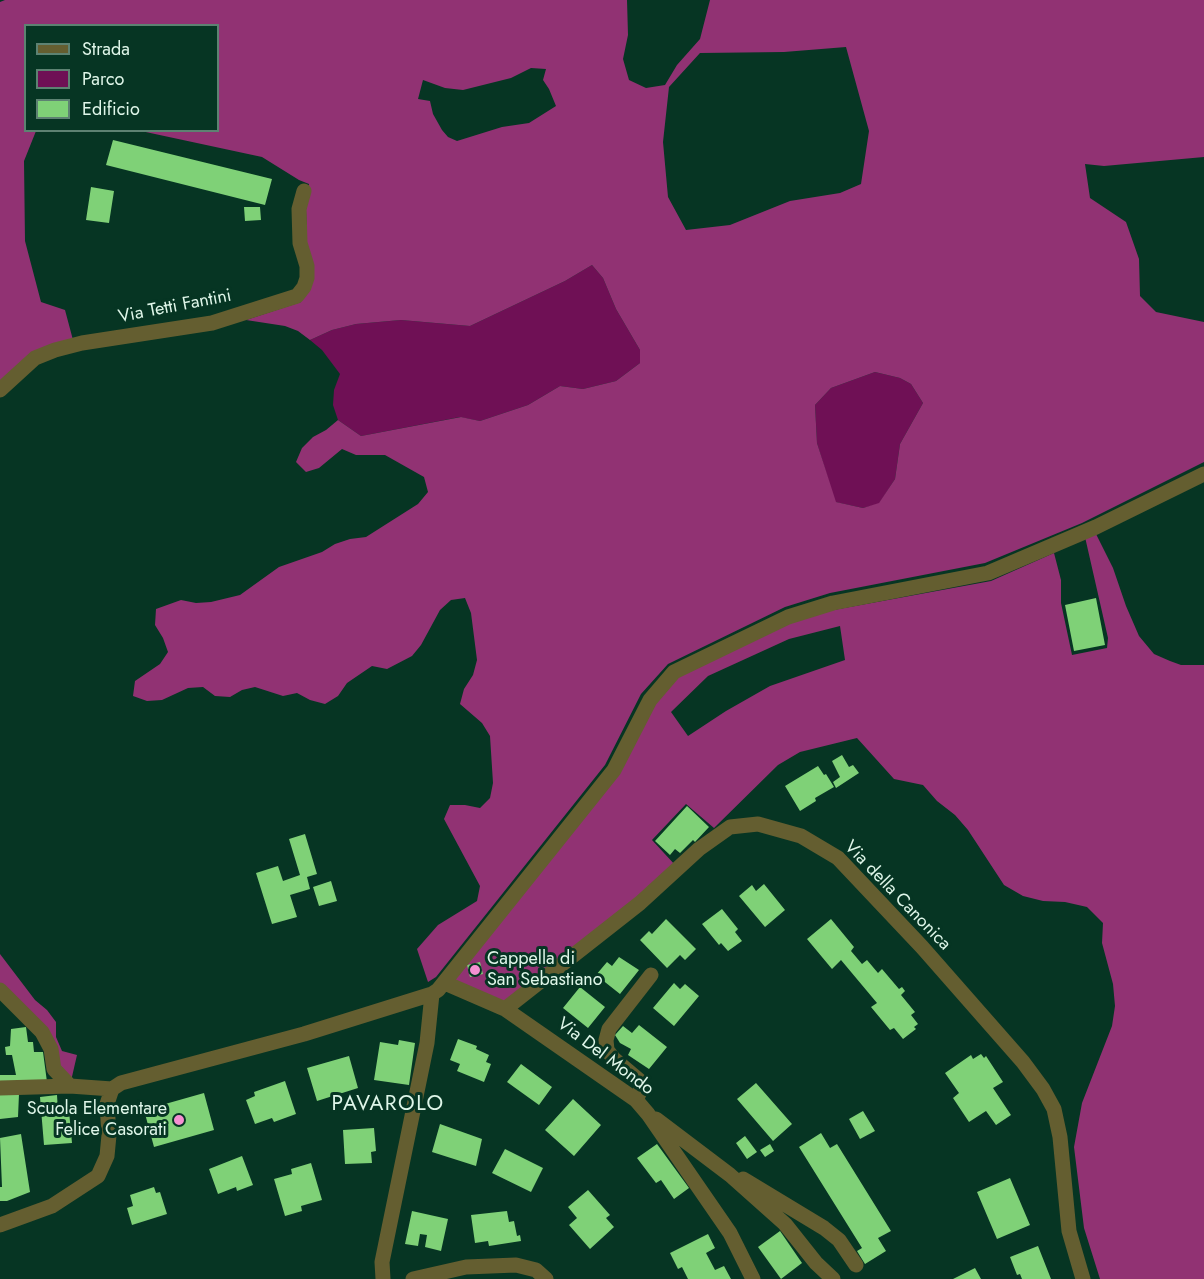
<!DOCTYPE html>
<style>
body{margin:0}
#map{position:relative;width:1204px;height:1279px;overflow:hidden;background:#063523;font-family:Jost,sans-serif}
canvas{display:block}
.legend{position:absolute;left:24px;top:24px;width:195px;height:108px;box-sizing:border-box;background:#063523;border:2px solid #5d8272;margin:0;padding:8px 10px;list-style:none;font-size:18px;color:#dff6e9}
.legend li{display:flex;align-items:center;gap:12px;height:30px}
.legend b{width:30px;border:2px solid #5d8272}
</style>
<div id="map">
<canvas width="1204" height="1279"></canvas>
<ul class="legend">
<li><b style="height:8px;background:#645e30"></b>Strada</li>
<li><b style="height:16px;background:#6f1055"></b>Parco</li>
<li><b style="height:16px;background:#7fd177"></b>Edificio</li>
</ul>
</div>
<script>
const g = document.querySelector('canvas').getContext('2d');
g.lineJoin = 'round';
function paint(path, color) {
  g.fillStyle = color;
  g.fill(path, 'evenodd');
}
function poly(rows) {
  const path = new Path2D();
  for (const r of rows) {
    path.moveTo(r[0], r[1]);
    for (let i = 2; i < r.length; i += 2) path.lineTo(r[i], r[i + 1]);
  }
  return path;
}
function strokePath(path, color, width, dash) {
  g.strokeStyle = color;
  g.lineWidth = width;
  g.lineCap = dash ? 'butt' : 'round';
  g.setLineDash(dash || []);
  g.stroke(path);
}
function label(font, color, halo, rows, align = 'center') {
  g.font = font + ' Jost,sans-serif';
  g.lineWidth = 6;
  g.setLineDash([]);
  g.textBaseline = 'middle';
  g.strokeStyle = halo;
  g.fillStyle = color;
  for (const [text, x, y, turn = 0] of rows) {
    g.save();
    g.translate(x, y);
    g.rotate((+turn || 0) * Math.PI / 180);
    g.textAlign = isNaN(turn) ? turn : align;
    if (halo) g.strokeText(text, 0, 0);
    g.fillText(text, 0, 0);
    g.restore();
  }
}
paint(poly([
 [592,265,603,278,616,309,640,350,640,363,616,381,583,389,560,386,528,405,480,421,460,417,361,436,338,420,333,405,334,390,340,374,322,350,310,340,332,330,356,324,401,320,470,326,565,281],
 [875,372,900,378,911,384,923,403,900,444,895,479,879,504,863,508,835,502,817,443,815,405,831,388]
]), '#6f1055');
paint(poly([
 [5,0,627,0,628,35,623,59,629,80,646,88,665,85,677,65,700,39,710,0,1204,0,1204,157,1104,166,1085,164,1090,198,1126,222,1139,259,1140,296,1156,312,1204,322,1204,462,1082,523,985,563,830,593,785,607,668,664,641,694,605,765,436,977,428,982,417,949,438,925,477,901,480,886,444,819,450,805,465,805,480,808,490,798,493,783,490,736,482,723,460,704,464,689,473,675,477,660,471,613,465,598,451,600,440,610,421,645,412,656,387,669,372,666,347,683,338,696,325,704,310,700,297,693,283,696,255,687,242,690,230,697,215,696,203,687,188,688,162,700,147,701,133,696,135,681,160,664,168,652,163,638,155,625,156,609,181,600,196,603,211,602,240,595,279,567,322,552,335,544,350,539,366,537,418,504,428,492,424,477,385,455,356,455,342,449,319,468,306,472,296,462,302,448,313,437,326,430,338,420,361,436,461,417,480,421,528,405,560,386,583,389,616,381,640,363,640,350,616,309,603,278,592,265,565,281,470,326,401,320,356,324,332,330,310,340,298,331,285,326,246,320,301,302,307,242,306,210,309,184,299,180,262,157,141,131,218,130,218,26,26,26,26,130,36,131,24,161,25,241,41,302,65,310,73,340,0,382,0,2],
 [846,47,869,131,861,184,840,193,790,201,730,225,686,230,668,197,663,142,669,87,700,53,784,52],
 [531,68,546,69,543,80,549,89,556,106,529,123,502,127,457,141,448,137,442,130,433,114,430,101,418,99,423,80,445,88,463,90,511,78],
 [875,372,900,378,911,384,923,403,900,444,895,479,879,503,863,508,836,502,817,443,815,405,831,388],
 [1095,532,1113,568,1126,606,1139,636,1154,654,1170,661,1181,665,1204,665,1204,1279,1100,1279,1084,1228,1074,1147,1082,1103,1112,1026,1115,1006,1113,984,1102,943,1103,923,1087,907,1065,902,1043,901,1023,896,1004,885,968,830,955,815,937,801,923,785,894,779,857,738,800,752,778,765,714,828,686,804,652,840,676,866,507,1006,450,981,548,861,653,700,676,674,790,618,991,581,1054,553,1061,580,1061,603,1072,655,1107,648,1108,638,1085,537],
 [840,626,845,660,770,686,726,711,688,736,671,712,708,676,789,639],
 [0,954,35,1000,47,1010,56,1022,56,1037,62,1051,77,1055,71,1081,57,1067,54,1048,0,986]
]), '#913273');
paint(poly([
 [113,140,272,179,265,205,106,165],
 [91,187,114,191,109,223,86,220],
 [244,207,260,207,261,220,245,221],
 [1096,598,1105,645,1074,651,1065,605],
 [842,755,849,767,853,765,859,773,836,788,833,782,840,777,832,761],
 [818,766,824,775,826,774,834,787,815,798,816,801,800,811,785,786],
 [687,806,709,827,695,842,693,840,680,853,675,849,670,855,655,841],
 [305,834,317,874,307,877,310,889,290,895,297,917,272,924,256,873,278,866,283,881,300,875,289,839],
 [331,881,337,901,319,906,313,887],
 [764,884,785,910,765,927,739,896,752,885,756,891],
 [722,909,738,929,735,932,742,941,728,951,721,943,719,945,702,924],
 [666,919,696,949,685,960,680,955,667,968,640,940,649,931,652,934],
 [831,919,854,947,851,951,862,964,867,960,878,973,882,969,899,989,902,987,905,991,901,995,915,1012,911,1015,918,1024,914,1027,916,1029,903,1039,894,1028,890,1030,871,1007,877,1003,841,960,832,969,807,939],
 [619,957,639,970,620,994,596,975,607,962,612,966],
 [480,962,483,974,470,977,467,965],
 [674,983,680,989,685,984,699,996,674,1026,653,1008],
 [580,987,605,1007,588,1028,563,1008],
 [639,1025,667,1047,649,1069,628,1055,631,1049,620,1043,615,1035,623,1026,632,1033],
 [26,1027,28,1042,33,1042,34,1052,43,1052,47,1082,0,1083,0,1075,16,1075,12,1055,6,1055,5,1047,10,1046,11,1029],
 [458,1039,477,1046,476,1049,489,1055,486,1062,491,1064,484,1082,457,1071,460,1064,450,1060],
 [399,1040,415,1043,409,1085,374,1080,380,1042,398,1045],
 [981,1054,984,1058,986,1056,1003,1082,993,1088,1011,1115,996,1125,986,1111,969,1122,953,1098,959,1093,945,1073,971,1055,973,1059],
 [349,1056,358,1088,317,1101,307,1068],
 [521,1064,552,1087,539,1105,507,1082],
 [285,1081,296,1114,274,1122,272,1118,255,1124,246,1100,255,1096,254,1092],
 [756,1083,792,1124,773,1141,737,1099],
 [204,1093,214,1130,154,1147,144,1110],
 [0,1094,19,1094,18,1117,0,1119],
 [57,1095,58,1112,69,1111,72,1143,44,1145,40,1097],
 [573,1099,601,1125,574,1156,545,1130],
 [863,1111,875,1131,860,1139,849,1119],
 [440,1124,482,1139,476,1166,432,1152],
 [374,1128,376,1151,371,1152,372,1163,345,1164,343,1130],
 [821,1133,830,1148,837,1144,891,1231,878,1238,886,1251,865,1264,857,1251,862,1248,799,1147],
 [21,1134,30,1192,7,1201,0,1201,0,1187,2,1187,0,1138],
 [745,1136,757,1152,747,1159,736,1143],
 [657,1144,689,1188,674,1199,661,1180,656,1183,637,1158],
 [770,1144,774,1151,765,1157,760,1150],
 [505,1149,543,1168,531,1192,492,1173],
 [242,1156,253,1185,237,1191,236,1187,218,1194,209,1169],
 [311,1163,322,1200,301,1206,302,1211,285,1216,274,1179,292,1174,291,1169],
 [1010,1178,1030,1225,997,1239,977,1192],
 [154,1187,156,1193,160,1192,167,1214,132,1225,127,1208,133,1206,130,1195],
 [588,1190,610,1215,606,1218,614,1227,590,1249,569,1225,577,1218,568,1207],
 [412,1211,448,1219,441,1251,425,1247,427,1235,420,1234,418,1246,405,1244],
 [507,1211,509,1222,514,1221,517,1236,520,1235,521,1241,489,1246,488,1241,475,1243,471,1215],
 [780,1231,802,1263,781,1279,758,1247],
 [708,1234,715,1248,706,1253,715,1270,724,1266,731,1279,688,1279,682,1267,678,1269,670,1253],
 [1038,1246,1051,1279,1022,1279,1020,1274,1017,1275,1010,1257],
 [975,1268,981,1279,953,1279]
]), '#7fd177');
strokePath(poly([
 [0,390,35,358,55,350,82,343,212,323,297,296,304,287,307,278,307,266,300,243,299,209,304,191],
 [445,983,505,1009,636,1100,648,1114,730,1233,753,1279],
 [0,990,42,1032,51,1049,54,1069,70,1086],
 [505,1009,640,903,699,849,730,827,758,824,801,836,838,858,922,947,1023,1062,1043,1089,1054,1109,1060,1137,1069,1231,1083,1279],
 [0,1088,70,1086,112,1089],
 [636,1100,642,1087,640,1081,614,1059,607,1050,606,1040,609,1029,651,975],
 [656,1119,730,1175,785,1224,816,1263,833,1279],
 [743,1179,824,1228,839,1240,856,1265],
 [0,1225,52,1206,98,1176,107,1156,109,1135,107,1104,112,1089,121,1083,304,1034,432,994,438,990,614,770,650,700,674,672,788,617,833,603,988,573,1096,527,1204,474],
 [383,1279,382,1262,427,1043,432,994],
 [413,1279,466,1267,516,1265,536,1270,546,1279]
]), '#645e30', 15);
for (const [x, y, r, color] of [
 [475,970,6,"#f590d1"],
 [179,1120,6,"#f590d1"]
]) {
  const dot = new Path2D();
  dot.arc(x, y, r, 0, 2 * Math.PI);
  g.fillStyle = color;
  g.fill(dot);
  strokePath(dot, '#063523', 2);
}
label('18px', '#dff6e9', '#063523', [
 ["Via Tetti Fantini",175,307,-11],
 ["Via della Canonica",897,896,46],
 ["Via Del Mondo",605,1057,37]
]);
label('18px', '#dff6e9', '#063523', [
 ["Cappella di",487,960],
 ["San Sebastiano",487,981],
 ["Scuola Elementare",167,1110,"right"],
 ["Felice Casorati",167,1131,"right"]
], 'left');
g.letterSpacing = '1.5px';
label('21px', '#dff6e9', '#063523', [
 ["PAVAROLO",388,1105]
]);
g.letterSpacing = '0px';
</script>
